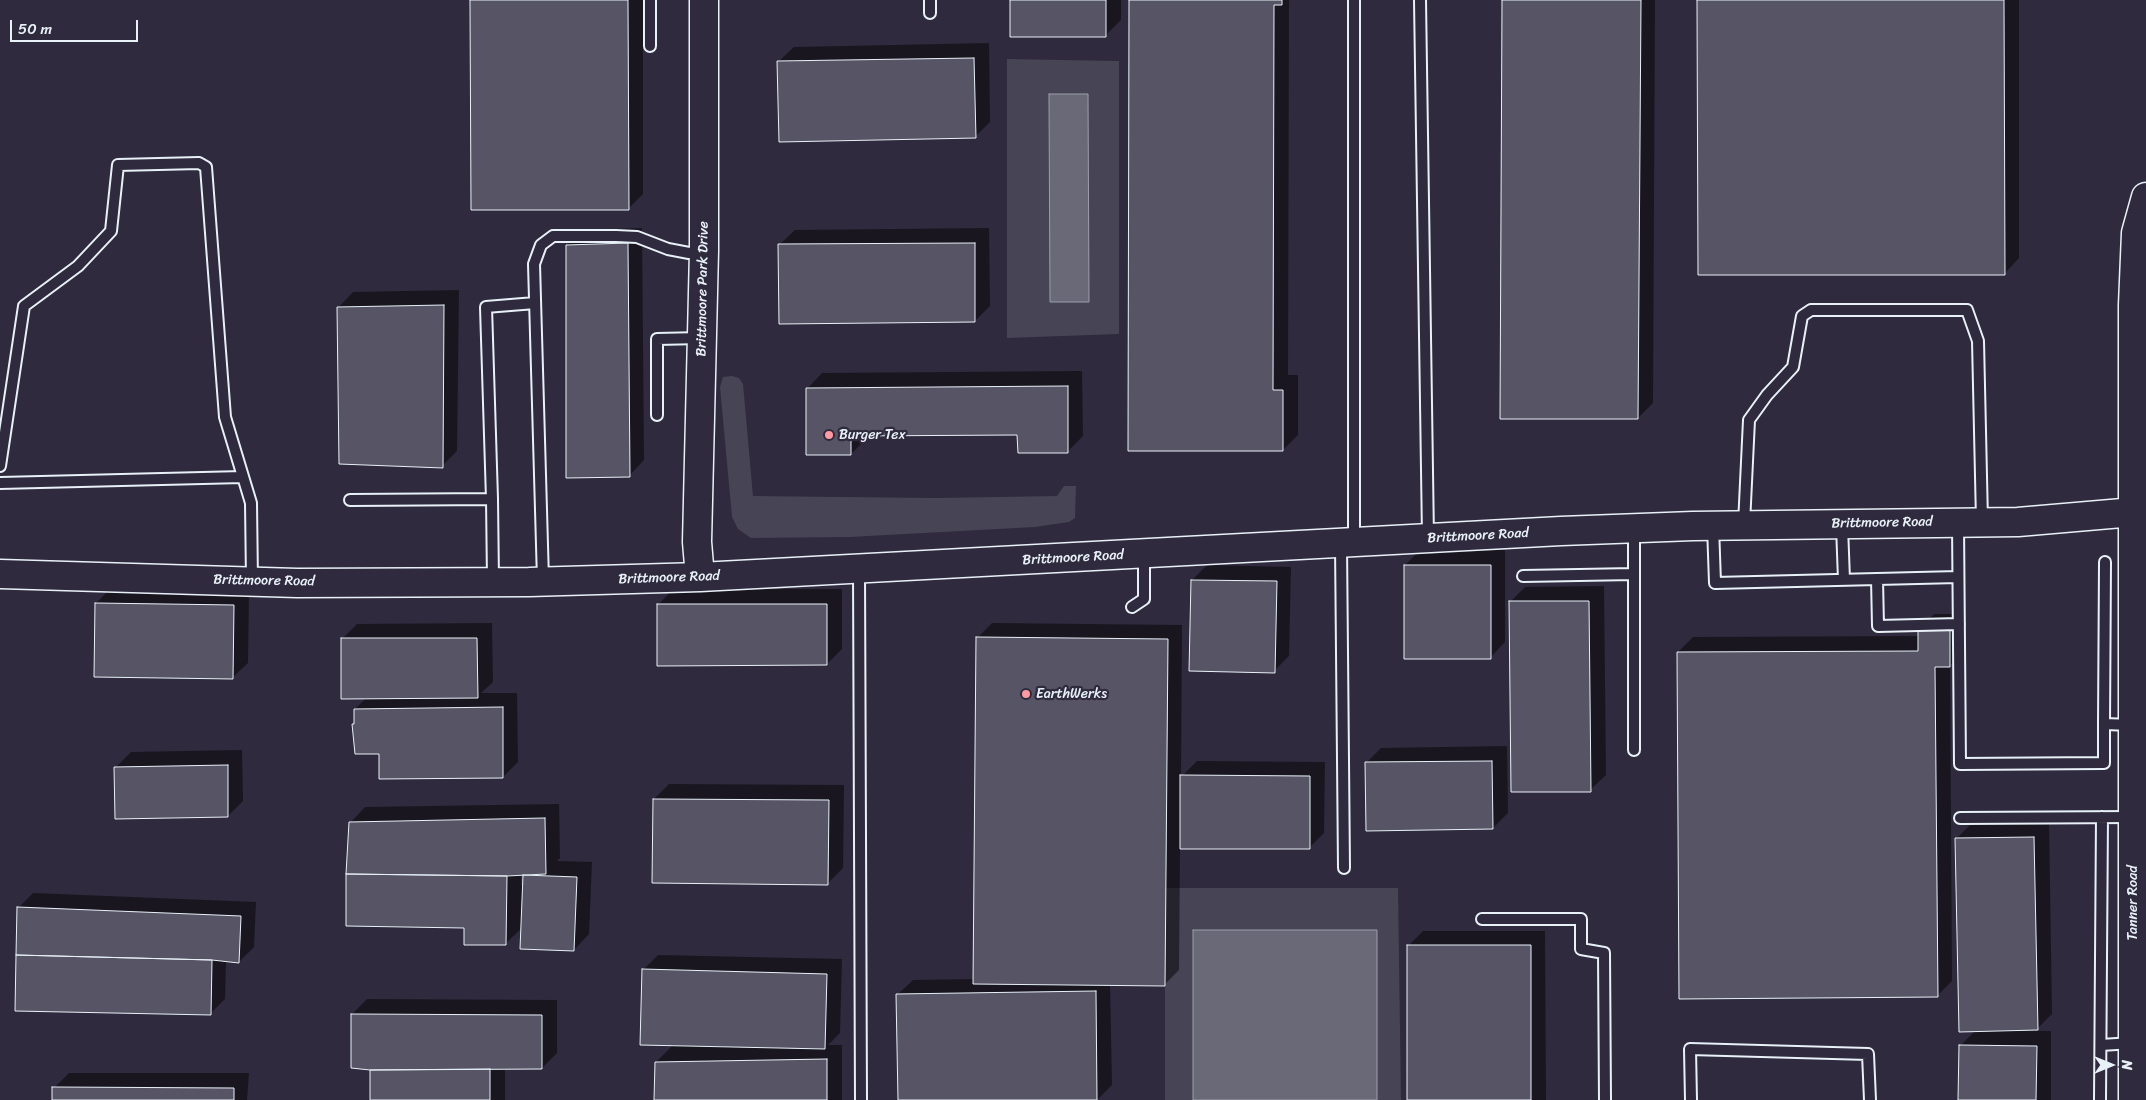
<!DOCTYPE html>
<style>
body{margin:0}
#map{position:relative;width:2146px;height:1100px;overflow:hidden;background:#2f2a3d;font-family:Sriracha,sans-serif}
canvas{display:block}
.north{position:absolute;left:2086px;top:1040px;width:50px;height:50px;-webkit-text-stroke:4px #2f2a3d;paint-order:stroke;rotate:90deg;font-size:14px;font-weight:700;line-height:20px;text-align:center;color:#e8f1f8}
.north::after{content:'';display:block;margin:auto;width:18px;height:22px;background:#e8f1f8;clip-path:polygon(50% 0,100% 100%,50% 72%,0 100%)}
.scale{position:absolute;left:10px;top:20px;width:128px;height:22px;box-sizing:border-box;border:2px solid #e8f1f8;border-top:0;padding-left:6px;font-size:15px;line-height:18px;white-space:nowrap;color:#e8f1f8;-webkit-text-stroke:4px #2f2a3d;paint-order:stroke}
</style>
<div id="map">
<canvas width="2146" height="1100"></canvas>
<div class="north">N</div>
<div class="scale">50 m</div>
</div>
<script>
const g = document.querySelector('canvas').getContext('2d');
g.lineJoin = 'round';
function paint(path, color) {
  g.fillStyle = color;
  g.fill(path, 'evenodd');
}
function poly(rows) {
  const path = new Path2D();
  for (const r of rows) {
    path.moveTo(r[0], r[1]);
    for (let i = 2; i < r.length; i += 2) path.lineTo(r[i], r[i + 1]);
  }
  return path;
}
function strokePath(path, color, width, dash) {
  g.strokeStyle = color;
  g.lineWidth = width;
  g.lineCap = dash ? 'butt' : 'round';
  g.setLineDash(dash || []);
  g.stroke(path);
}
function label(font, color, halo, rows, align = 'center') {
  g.font = font + ' Sriracha,sans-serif';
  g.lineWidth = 4.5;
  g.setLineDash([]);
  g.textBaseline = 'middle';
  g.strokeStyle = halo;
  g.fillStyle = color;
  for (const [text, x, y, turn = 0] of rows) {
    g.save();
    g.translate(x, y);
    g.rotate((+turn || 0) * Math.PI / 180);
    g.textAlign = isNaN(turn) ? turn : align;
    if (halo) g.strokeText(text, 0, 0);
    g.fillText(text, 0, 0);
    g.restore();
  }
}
paint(poly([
 [1007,59,1119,61,1119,334,1007,338],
 [732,376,739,378,743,384,753,496,935,498,1057,496,1064,486,1076,486,1075,518,1069,522,1035,527,850,537,751,538,738,529,732,517,720,387,723,377],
 [1165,888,1398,888,1401,1100,1377,1100,1377,931,1194,930,1193,1100,1165,1100]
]), '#464455');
const water = poly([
 [1049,94,1088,94,1089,302,1050,302,1049,94],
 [1193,930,1377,930,1377,1100,1193,1100,1193,930]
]);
paint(water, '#696978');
strokePath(water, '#9c9fab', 1);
paint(poly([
 [472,0,643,0,643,194,628,209],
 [1011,0,1121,0,1121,20,1106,35],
 [1130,0,1289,0,1288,375,1298,375,1298,435,1283,450],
 [1503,0,1655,0,1653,403,1638,418],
 [1699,0,2019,0,2019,258,2004,274],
 [989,43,990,122,975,137,778,62,794,47],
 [642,228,644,460,629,476,567,245,582,230],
 [989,228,990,306,975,321,779,245,795,230],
 [459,290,457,451,442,466,338,308,353,292],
 [1082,371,1083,436,1068,451,1018,434,866,435,866,439,851,454,807,389,822,373],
 [1420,550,1505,550,1505,642,1490,658,1405,565],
 [1207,565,1291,567,1289,656,1274,671,1192,580],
 [1604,586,1606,775,1590,790,1510,602,1525,587],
 [111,588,249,591,248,663,232,678,96,603],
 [673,589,842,589,842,649,827,664,658,605],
 [1934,614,1965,614,1965,651,1950,665,1952,981,1937,996,1678,652,1693,637,1919,636,1919,629],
 [492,623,493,682,481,693,517,693,518,762,503,777,380,753,353,738,355,709,367,697,342,639,357,624],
 [992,623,1182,625,1181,777,1197,761,1325,762,1324,833,1309,848,1180,847,1179,970,1164,985,1110,984,1112,1085,1097,1100,899,1100,897,995,913,980,974,979,977,638],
 [1507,746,1508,813,1493,828,1366,763,1381,748],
 [242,750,243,801,228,816,116,767,131,752],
 [669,784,844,785,843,868,828,883,654,799],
 [559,804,560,858,557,861,592,862,589,934,574,950,522,928,505,944,466,926,350,823,365,807],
 [524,873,523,885,521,885,521,874],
 [2049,822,2052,1014,2035,1031,2051,1031,2051,1100,1960,1100,1960,1046,1976,1030,1956,839,1971,824],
 [33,893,256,902,254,947,239,962,226,960,225,999,210,1014,18,908],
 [1423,931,1545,931,1546,1100,1408,1100,1408,946],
 [658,955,842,959,840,1033,828,1045,842,1045,842,1100,655,1100,656,1062,673,1045,643,970],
 [367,999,557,1000,557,1053,542,1068,505,1068,505,1100,371,1100,371,1069,352,1014],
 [69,1073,249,1073,247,1100,54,1100,54,1088]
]), '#0007');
const building = poly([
 [470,0,628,0,629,210,471,210,470,0],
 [1010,0,1106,0,1106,37,1010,37,1010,0],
 [1129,0,1282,0,1282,5,1274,5,1273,390,1283,390,1283,451,1128,451,1129,0],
 [1502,0,1641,0,1638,419,1500,419,1502,0],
 [1697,0,2004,0,2005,275,1698,275,1697,0],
 [974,58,976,138,779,142,777,61,974,58],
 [628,243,630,477,566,478,566,245,628,243],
 [975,243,975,322,779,324,778,244,975,243],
 [444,305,443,468,339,464,337,307,444,305],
 [1068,386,1068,453,1018,453,1017,435,851,436,851,455,806,455,806,388,1068,386],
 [1404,565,1491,565,1491,659,1404,659,1404,565],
 [1191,580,1277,581,1275,673,1189,671,1191,580],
 [1509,601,1589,601,1591,792,1511,792,1509,601],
 [95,603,234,605,233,679,94,677,95,603],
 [657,604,827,604,827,665,657,666,657,604],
 [1918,628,1950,628,1950,667,1935,667,1938,997,1679,999,1677,652,1918,651,1918,628],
 [976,637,1168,639,1165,986,973,984,976,637],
 [341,638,477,638,478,698,341,699,341,638],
 [503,707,503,778,379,779,379,754,355,754,352,724,354,724,354,709,503,707],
 [1492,761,1493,829,1366,831,1365,762,1492,761],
 [228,765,228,817,115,819,114,767,228,765],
 [1180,775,1310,776,1310,849,1180,849,1180,775],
 [653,799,829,800,828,885,652,883,653,799],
 [545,818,546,874,507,876,346,874,349,822,545,818],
 [2034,837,2038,1030,1959,1032,1955,838,2034,837],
 [346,874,507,876,506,945,464,945,464,928,346,926,346,874],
 [523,875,577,877,574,951,520,949,523,875],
 [17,907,241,916,239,963,212,960,16,955,17,907],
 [1407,945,1531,945,1531,1100,1407,1100,1407,945],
 [16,955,212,960,211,1015,15,1011,16,955],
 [642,969,827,974,825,1049,640,1045,642,969],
 [1096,991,1097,1100,898,1100,896,994,1096,991],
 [351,1014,542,1015,542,1069,370,1070,351,1068,351,1014],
 [1959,1045,2037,1046,2036,1100,1958,1100,1959,1045],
 [827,1059,827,1100,654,1100,655,1062,827,1059],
 [490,1069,490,1100,370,1100,370,1070,490,1069],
 [52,1087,234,1088,234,1100,52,1100,52,1087]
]);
paint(building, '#575565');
strokePath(building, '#e8f1f8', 1);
const lane = poly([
 [930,0,930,13],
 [1354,0,1354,542],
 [1420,0,1428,537],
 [650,46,650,0],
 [657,415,657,339,701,338],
 [0,466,24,306,78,266,111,231,118,165,199,163,206,167,225,417,251,503,252,581],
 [0,483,243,477],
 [492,499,486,307,535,303],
 [350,500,492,499,493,581],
 [1958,523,1960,764,2104,763,2104,724,2133,725],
 [1744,524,1749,420,1767,395,1793,367,1802,316,1811,310,1967,310,1978,341,1982,521],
 [1713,526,1715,583,1958,577],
 [1842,526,1844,580],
 [1634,529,1634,750],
 [1341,544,1344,868],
 [859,570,861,1100],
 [1523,576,1634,574],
 [1877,579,1878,626,1959,624],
 [543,580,534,264,541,245,553,236,616,236,637,237,668,249,689,253,703,251],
 [1132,607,1144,599,1144,555],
 [2104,724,2105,562],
 [1960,818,2133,817],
 [1482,919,1581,919,1581,949,1604,953,1605,1100],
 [2101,1045,2132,1043],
 [1691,1100,1690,1049,1868,1054,1870,1100],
 [2100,1100,2102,817]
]);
const secondary = poly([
 [0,574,297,583,529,582,700,577,1561,531,1693,526,2018,522,2146,511],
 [700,577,697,542,704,251,704,0],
 [2133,1100,2133,305,2136,233,2146,197]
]);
strokePath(lane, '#e8f1f8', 14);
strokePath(secondary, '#e8f1f8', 31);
strokePath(lane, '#2f2a3d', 10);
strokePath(secondary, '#2f2a3d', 28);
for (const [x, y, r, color] of [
 [829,435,5,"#ff9aa2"],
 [1026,694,5,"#ff9aa2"]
]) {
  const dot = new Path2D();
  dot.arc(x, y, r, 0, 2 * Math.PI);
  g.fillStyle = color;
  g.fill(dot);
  strokePath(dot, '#2f2a3d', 2);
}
label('14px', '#e8f1f8', '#2f2a3d', [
 ["Brittmoore Park Drive",703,289,-89],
 ["Brittmoore Road",1882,523,-1],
 ["Brittmoore Road",1478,536,-3],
 ["Brittmoore Road",1073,558,-3],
 ["Brittmoore Road",669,578,-2],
 ["Brittmoore Road",264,581,1],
 ["Tanner Road",2133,903,-90]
]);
label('14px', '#e8f1f8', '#2f2a3d', [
 ["Burger Tex",839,435],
 ["EarthWerks",1036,694]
], 'left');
</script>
